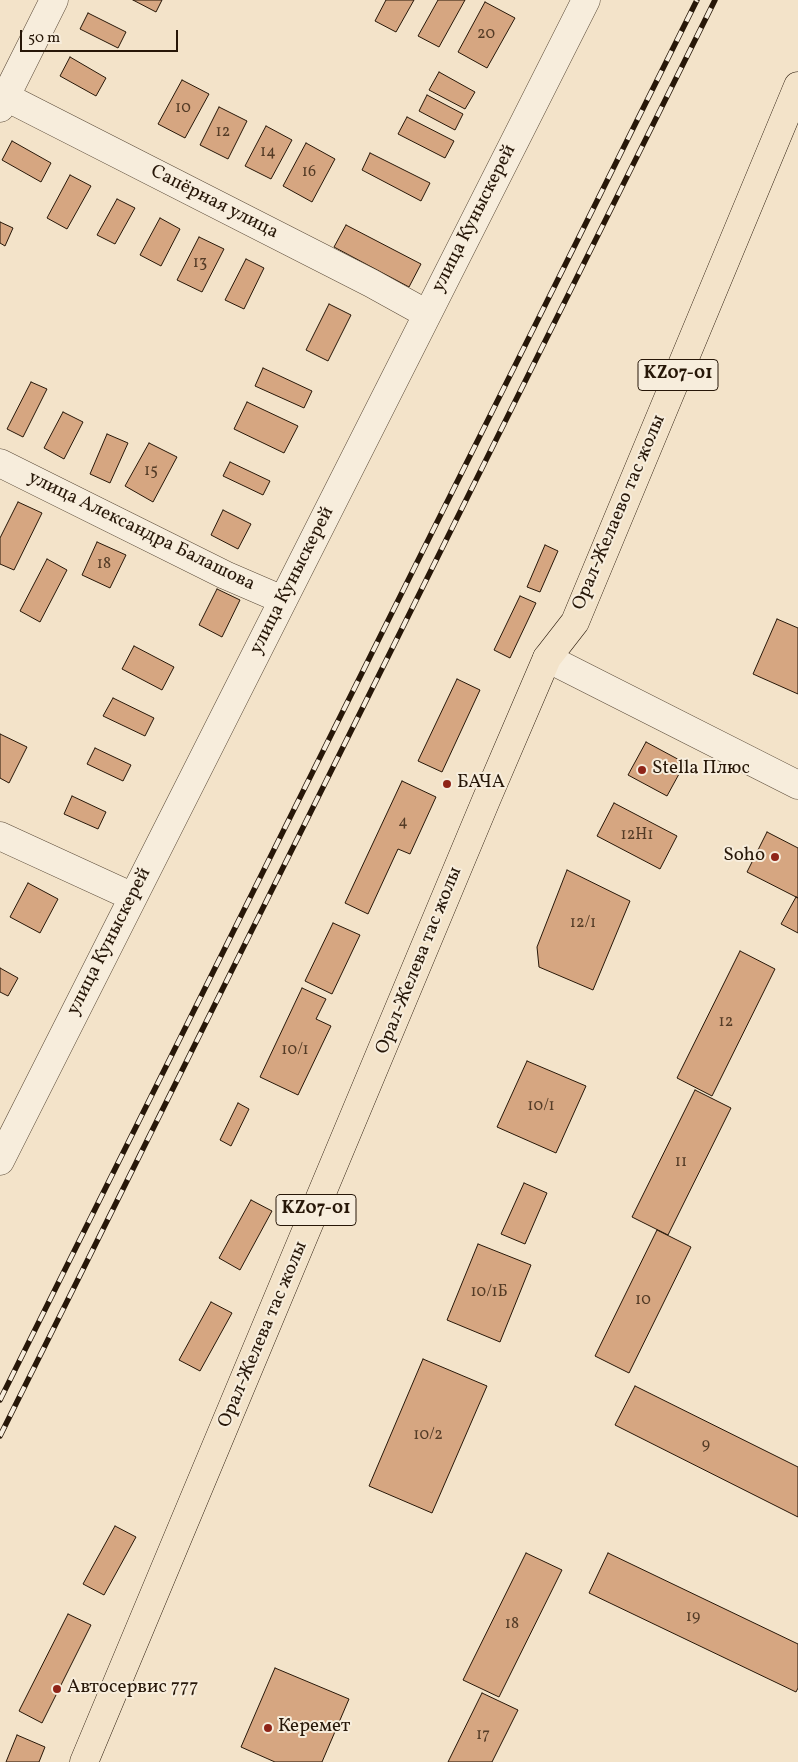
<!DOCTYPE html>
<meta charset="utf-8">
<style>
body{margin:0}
#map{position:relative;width:798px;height:1762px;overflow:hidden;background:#f3e3c9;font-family:Vollkorn,serif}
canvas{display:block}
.scale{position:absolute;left:20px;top:30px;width:158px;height:22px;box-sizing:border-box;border:2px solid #271708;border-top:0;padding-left:6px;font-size:15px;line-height:18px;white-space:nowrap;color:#271708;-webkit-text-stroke:4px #f7eddc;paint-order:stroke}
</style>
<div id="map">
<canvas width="798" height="1762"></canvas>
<div class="scale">50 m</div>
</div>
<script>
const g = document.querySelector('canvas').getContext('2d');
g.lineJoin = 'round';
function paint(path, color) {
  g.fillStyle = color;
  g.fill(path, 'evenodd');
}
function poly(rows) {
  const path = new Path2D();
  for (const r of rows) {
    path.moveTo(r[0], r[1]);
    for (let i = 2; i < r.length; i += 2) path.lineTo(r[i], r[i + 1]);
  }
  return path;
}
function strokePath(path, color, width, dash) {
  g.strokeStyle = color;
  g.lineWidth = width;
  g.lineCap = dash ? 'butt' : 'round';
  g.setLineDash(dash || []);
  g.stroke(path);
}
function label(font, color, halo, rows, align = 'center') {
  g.font = font + ' Vollkorn,serif';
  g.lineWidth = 4;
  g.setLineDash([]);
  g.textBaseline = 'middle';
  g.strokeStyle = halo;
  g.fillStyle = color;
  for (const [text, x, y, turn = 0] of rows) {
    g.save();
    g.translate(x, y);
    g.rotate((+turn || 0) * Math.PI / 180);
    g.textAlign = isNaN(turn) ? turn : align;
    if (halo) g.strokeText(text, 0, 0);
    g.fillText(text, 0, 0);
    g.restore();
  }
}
const building = poly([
 [133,0,162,0,156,12,133,0],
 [386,0,414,0,396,32,375,21,386,0],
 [438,0,465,0,439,47,418,36,438,0],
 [485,2,515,18,487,68,458,52,485,2],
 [88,13,126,32,118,48,80,29,88,13],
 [70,57,106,78,96,96,60,76,70,57],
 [439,72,475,92,465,109,429,90,439,72],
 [182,80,209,94,185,138,158,124,182,80],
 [427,95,463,114,455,130,419,111,427,95],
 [219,107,247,121,228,159,200,145,219,107],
 [407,117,454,141,445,158,398,134,407,117],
 [266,126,292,140,271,179,245,166,266,126],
 [12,141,51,163,41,182,2,160,12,141],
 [306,143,335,159,312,202,283,186,306,143],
 [370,153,430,183,421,201,362,170,370,153],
 [70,175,91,186,67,229,47,218,70,175],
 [117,199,135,208,115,244,97,235,117,199],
 [160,218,180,229,161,266,140,255,160,218],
 [0,222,13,228,5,246,0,243,0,222],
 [346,225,421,264,409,287,334,247,346,225],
 [199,237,224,249,202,292,177,280,199,237],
 [246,259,264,268,244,309,225,300,246,259],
 [329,304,351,315,328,361,306,350,329,304],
 [263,368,312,391,304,408,255,386,263,368],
 [31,382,47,389,23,437,7,429,31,382],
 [247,402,298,426,284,453,234,429,247,402],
 [63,412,83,422,64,459,44,448,63,412],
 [107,434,128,443,110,483,90,474,107,434],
 [149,443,177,457,153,502,125,486,149,443],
 [230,462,270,481,263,495,223,476,230,462],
 [18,502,42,513,14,570,0,564,0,538,18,502],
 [223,510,251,524,238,549,211,535,223,510],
 [97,542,126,555,110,588,82,575,97,542],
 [545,545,558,551,540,592,527,587,545,545],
 [47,559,67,570,40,622,20,611,47,559],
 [217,589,240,600,222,637,199,625,217,589],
 [520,596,536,603,510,658,494,650,520,596],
 [777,619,798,628,798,694,753,674,777,619],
 [134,646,174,667,162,690,122,669,134,646],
 [457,679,480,690,442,772,418,761,457,679],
 [113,698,154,718,145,736,103,716,113,698],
 [0,734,27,747,9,783,0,778,0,734],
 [646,742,685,763,667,796,628,775,646,742],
 [95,748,131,765,123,781,87,764,95,748],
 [402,781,436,797,410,854,398,849,368,914,345,903,402,781],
 [72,796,106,812,98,829,64,814,72,796],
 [614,803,677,836,660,869,597,836,614,803],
 [767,832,798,848,798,898,747,872,767,832],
 [567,870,630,901,593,990,539,967,537,947,567,870],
 [28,883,58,899,40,933,10,917,28,883],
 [796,897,798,898,798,933,781,924,796,897],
 [333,923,360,935,332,994,305,981,333,923],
 [740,951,775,969,712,1096,677,1078,740,951],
 [0,968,18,978,8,996,0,992,0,968],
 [302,988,326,999,316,1019,331,1026,298,1095,260,1077,302,988],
 [527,1061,586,1086,556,1153,497,1127,527,1061],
 [695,1090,731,1108,668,1235,632,1217,695,1090],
 [238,1103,249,1109,231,1146,220,1140,238,1103],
 [524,1183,547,1193,525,1244,501,1234,524,1183],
 [251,1200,272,1211,240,1270,219,1258,251,1200],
 [657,1230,691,1247,629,1373,595,1356,657,1230],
 [478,1244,531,1265,500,1342,447,1320,478,1244],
 [211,1302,232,1313,200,1371,179,1360,211,1302],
 [423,1359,487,1386,432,1513,369,1486,423,1359],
 [635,1386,798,1467,798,1517,615,1425,635,1386],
 [115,1526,136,1537,104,1595,83,1584,115,1526],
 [526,1553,562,1570,499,1697,463,1680,526,1553],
 [608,1553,798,1644,798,1688,796,1692,589,1593,608,1553],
 [68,1614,91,1625,42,1723,19,1711,68,1614],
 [275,1668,349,1699,322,1762,275,1762,241,1747,275,1668],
 [482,1693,518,1710,492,1762,448,1762,482,1693],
 [17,1735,45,1747,39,1762,6,1762,17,1735]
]);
paint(building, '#d6a681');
strokePath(building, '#271708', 1);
const minor = poly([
 [0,94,371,283,427,314],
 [0,108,54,0],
 [0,463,225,575,283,600],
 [547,658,798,785],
 [0,836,133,897],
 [0,1161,586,0]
]);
const major = poly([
 [84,1762,487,798,547,658,575,622,798,86]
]);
strokePath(minor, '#5a4a38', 29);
strokePath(major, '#271708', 29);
strokePath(minor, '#f7eddc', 28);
strokePath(major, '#f3e3c9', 28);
const rail = poly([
 [0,1400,697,0],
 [0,1436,715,0]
]);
strokePath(rail, '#271708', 5.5);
strokePath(rail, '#f7eddc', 4, [11]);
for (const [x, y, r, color] of [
 [642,770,5,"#8f2418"],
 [447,784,5,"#8f2418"],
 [775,857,5,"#8f2418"],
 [57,1689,5,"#8f2418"],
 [268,1728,5,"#8f2418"]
]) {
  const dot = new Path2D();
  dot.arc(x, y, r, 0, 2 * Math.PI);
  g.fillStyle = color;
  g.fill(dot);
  strokePath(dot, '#f7eddc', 2);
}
label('16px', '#533b26', null, [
 ["20",486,35],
 ["10",183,109],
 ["12",223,133],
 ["14",268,153],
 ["16",309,173],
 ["13",200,264],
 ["15",151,472],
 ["18",104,565],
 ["4",403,823],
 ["12Н1",637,836],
 ["12/1",583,924],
 ["12",726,1023],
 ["10/1",295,1051],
 ["10/1",541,1107],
 ["11",681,1163],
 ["10/1Б",489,1293],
 ["10",643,1301],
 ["10/2",428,1436],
 ["9",706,1446],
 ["19",693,1618],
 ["18",512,1625],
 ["17",483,1736]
]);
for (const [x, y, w] of [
 [678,375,80],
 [316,1210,80]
]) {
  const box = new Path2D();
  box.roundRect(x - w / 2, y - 15.5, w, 31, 4);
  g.fillStyle = '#f7eddc';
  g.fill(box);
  strokePath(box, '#271708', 1);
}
label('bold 18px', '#271708', null, [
 ["KZ07-01",678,375],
 ["KZ07-01",316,1210]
]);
label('19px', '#271708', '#f7eddc', [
 ["Сапёрная улица",214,203,27],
 ["улица Куныскерей",475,219,-63],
 ["Орал-Желаево тас жолы",620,513,-67],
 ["улица Александра Балашова",141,532,26],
 ["улица Куныскерей",293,581,-63],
 ["улица Куныскерей",110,942,-63],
 ["Орал-Желева тас жолы",420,961,-68],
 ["Орал-Желева тас жолы",264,1335,-67]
]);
label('19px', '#271708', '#f7eddc', [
 ["Stella Плюс",652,770],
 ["БАЧА",457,784],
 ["Soho",765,857,"right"],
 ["Автосервис 777",67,1689],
 ["Керемет",278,1728]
], 'left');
</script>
